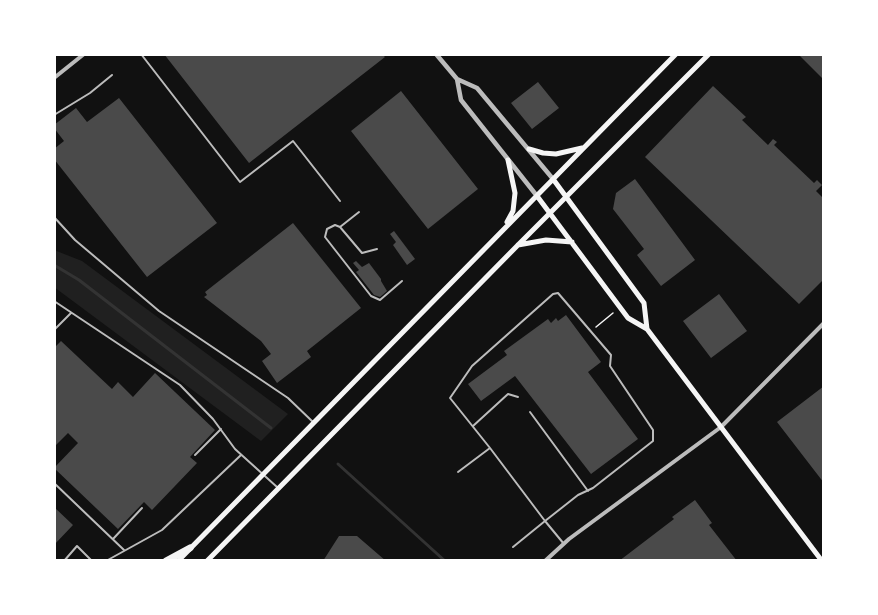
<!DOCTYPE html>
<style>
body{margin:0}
#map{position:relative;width:878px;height:615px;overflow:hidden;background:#111;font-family:Spectral,serif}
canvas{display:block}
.frame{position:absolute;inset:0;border:56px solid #fff;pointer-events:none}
</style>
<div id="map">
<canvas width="878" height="615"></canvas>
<div class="frame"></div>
</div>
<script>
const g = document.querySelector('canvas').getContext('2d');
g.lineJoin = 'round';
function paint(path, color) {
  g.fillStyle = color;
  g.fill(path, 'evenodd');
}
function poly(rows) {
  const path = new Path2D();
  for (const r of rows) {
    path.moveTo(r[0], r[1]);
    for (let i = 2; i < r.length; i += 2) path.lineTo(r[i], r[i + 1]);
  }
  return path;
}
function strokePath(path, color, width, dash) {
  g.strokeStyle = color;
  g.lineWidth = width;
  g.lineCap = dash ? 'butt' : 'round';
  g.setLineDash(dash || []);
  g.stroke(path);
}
paint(poly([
 [54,250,82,261,288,414,261,441,54,287]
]), '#202020');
strokePath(poly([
 [54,265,79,280,271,428],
 [338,464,445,561]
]), '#333', 3);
paint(poly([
 [164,54,382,54,385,57,249,163],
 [798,54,824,54,824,80],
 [538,82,559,108,532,129,511,103],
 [713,86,746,117,742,120,768,145,773,139,777,142,774,145,814,183,817,180,822,185,816,191,824,199,824,279,799,304,645,157],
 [401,91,478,189,428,229,351,131],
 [119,98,217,223,147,277,54,159,54,149,64,141,54,128,54,125,76,108,87,122],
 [635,179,695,260,661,286,637,255,644,249,613,209,616,193],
 [293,223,361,308,307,351,311,357,277,383,262,361,271,354,261,341,204,297,207,295,205,292],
 [394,231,415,259,407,265,393,245,396,242,390,234],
 [356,261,362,267,369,263,381,279,381,281,387,291,380,297,374,295,356,272,359,270,353,263],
 [719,294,747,331,711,358,683,321],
 [566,315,601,362,588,372,638,439,591,474,515,376,481,401,468,384,507,355,504,351,548,319,551,323,556,318,558,321],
 [61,341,112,389,118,382,133,397,155,373,215,430,190,457,197,463,152,510,144,502,118,529,54,468,78,443,68,433,54,447,54,348],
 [824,386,824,483,777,422],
 [695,500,712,523,709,525,737,561,619,561,674,519,672,517],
 [54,507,73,525,54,545],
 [339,536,357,536,386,561,323,561]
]), '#4a4a4a');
strokePath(poly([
 [596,327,613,313]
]), '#f5f5f5', 1.5);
strokePath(poly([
 [141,54,240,182,293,141,340,201],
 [54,115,90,93,112,75],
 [54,217,75,240,159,311,288,398,314,423],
 [340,227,359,212],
 [377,249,362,253,340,227,335,225,327,229,325,237,371,296,380,300,402,281],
 [54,301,180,385,213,419,235,449,277,487],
 [54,330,71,313],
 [530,412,588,491],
 [473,426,508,394,518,397],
 [195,455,221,429],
 [458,472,490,448],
 [54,483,124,550],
 [113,539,142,508],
 [513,547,545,521,490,448,450,398,472,366,553,294,558,293,611,355,610,366,653,430,653,441,593,488,578,495,545,521,564,544],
 [64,561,77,546,92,561],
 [106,561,162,530,241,455]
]), '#bcbcbc', 2);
strokePath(poly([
 [54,78,84,54],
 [545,561,569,539,721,427,824,323]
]), '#bcbcbc', 4);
strokePath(poly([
 [436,54,457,79,461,100,537,196],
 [457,79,477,88,553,179]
]), '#bcbcbc', 4.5);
strokePath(poly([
 [529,149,543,153,556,154,582,148],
 [553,179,644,303,647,329],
 [537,196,628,318,647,329,822,561],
 [507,222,513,211,515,193,508,160],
 [518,245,546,240,572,242],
 [178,561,676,54],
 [207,561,518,245,709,54]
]), '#f5f5f5', 5);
strokePath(poly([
 [166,561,190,548]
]), '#f5f5f5', 7);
</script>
